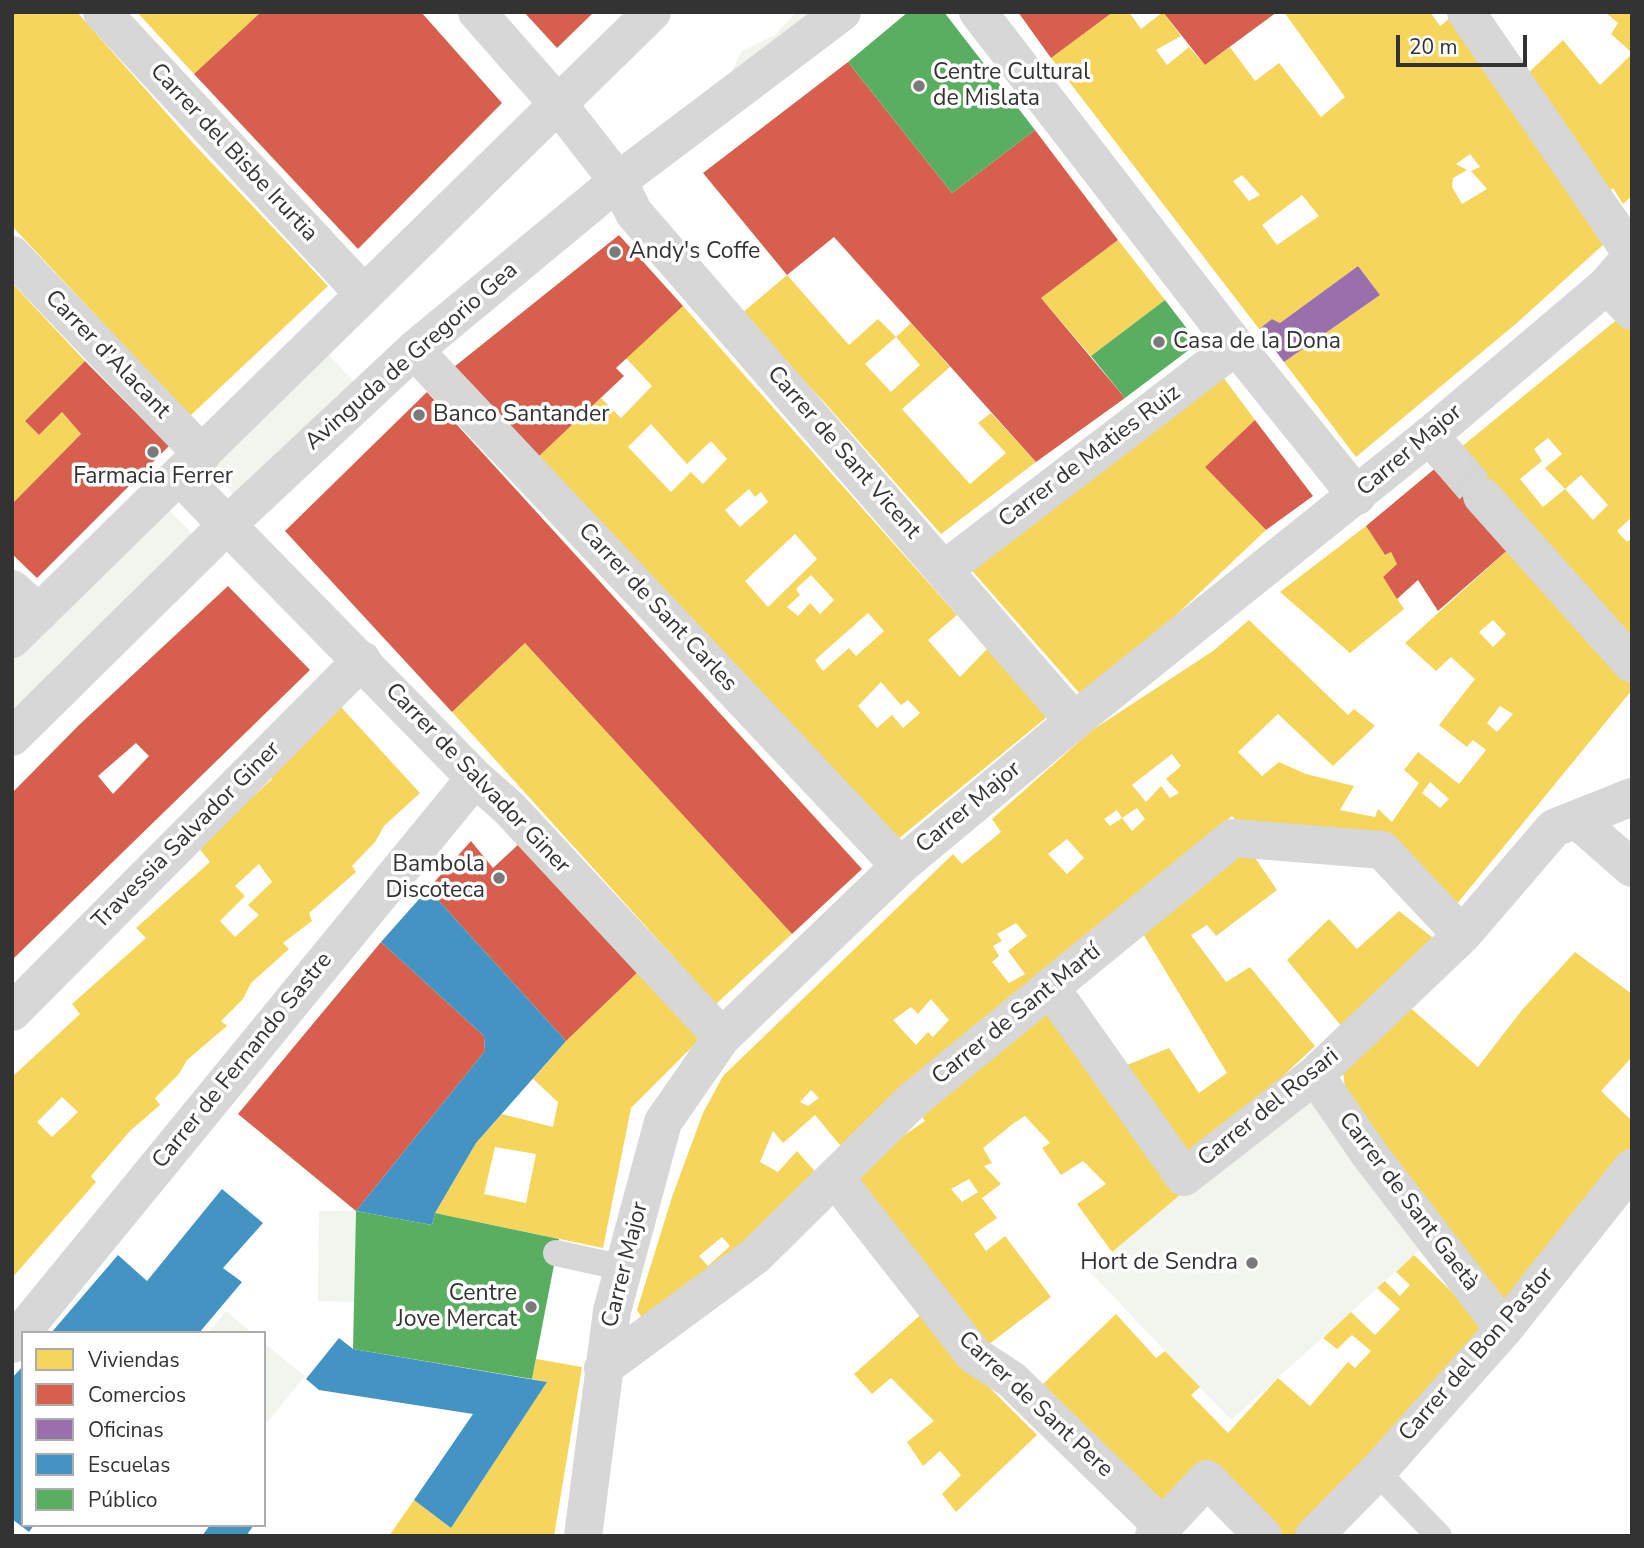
<!DOCTYPE html>
<meta charset="utf-8">
<style>
body{margin:0}
#map{position:relative;width:1644px;height:1548px;overflow:hidden;background:#fff;font-family:"Nunito Sans",sans-serif}
canvas{display:block}
.frame{position:absolute;inset:0;border:14px solid #333;pointer-events:none}
.legend{position:absolute;left:21px;top:1331px;width:245px;height:196px;box-sizing:border-box;background:#fff;border:2px solid #adadad;margin:0;padding:9px 12px;list-style:none;font-size:21px;color:#333}
.legend li{display:flex;align-items:center;gap:14px;height:35px}
.legend b{width:35px;border:2px solid #adadad}
.scale{position:absolute;left:1396px;top:35px;width:131px;height:32px;box-sizing:border-box;border:4px solid #333;border-top:0;padding-left:9px;font-size:21px;line-height:24px;white-space:nowrap;color:#333;-webkit-text-stroke:5px #fff;paint-order:stroke}
</style>
<div id="map">
<canvas width="1644" height="1548"></canvas>
<div class="frame"></div>
<ul class="legend">
<li><b style="height:19px;background:#f6d55c"></b>Viviendas</li>
<li><b style="height:19px;background:#d6604d"></b>Comercios</li>
<li><b style="height:19px;background:#9970ab"></b>Oficinas</li>
<li><b style="height:19px;background:#4393c3"></b>Escuelas</li>
<li><b style="height:19px;background:#5aae61"></b>Público</li>
</ul>
<div class="scale">20 m</div>
</div>
<script>
const g = document.querySelector('canvas').getContext('2d');
g.lineJoin = 'round';
function paint(path, color) {
  g.fillStyle = color;
  g.fill(path, 'evenodd');
}
function poly(rows) {
  const path = new Path2D();
  for (const r of rows) {
    path.moveTo(r[0], r[1]);
    for (let i = 2; i < r.length; i += 2) path.lineTo(r[i], r[i + 1]);
  }
  return path;
}
function strokePath(path, color, width, dash) {
  g.strokeStyle = color;
  g.lineWidth = width;
  g.lineCap = dash ? 'butt' : 'round';
  g.setLineDash(dash || []);
  g.stroke(path);
}
function label(font, color, halo, rows, align = 'center') {
  g.font = font + ' "Nunito Sans",sans-serif';
  g.lineWidth = 7;
  g.setLineDash([]);
  g.textBaseline = 'middle';
  g.strokeStyle = halo;
  g.fillStyle = color;
  for (const [text, x, y, turn = 0] of rows) {
    g.save();
    g.translate(x, y);
    g.rotate((+turn || 0) * Math.PI / 180);
    g.textAlign = isNaN(turn) ? turn : align;
    if (halo) g.strokeText(text, 0, 0);
    g.fillText(text, 0, 0);
    g.restore();
  }
}
paint(poly([
 [796,12,816,12,728,80,741,52,775,35],
 [326,352,357,385,238,499,207,467],
 [168,509,198,539,12,720,12,660],
 [1304,1091,1421,1249,1231,1420,1089,1271],
 [319,1211,356,1211,354,1302,318,1301],
 [226,1311,252,1333,208,1333],
 [264,1343,305,1376,264,1426]
]), '#f1f5ed');
paint(poly([
 [12,12,77,12,192,142,328,286,190,416,12,226],
 [137,12,261,12,194,74],
 [1113,12,1129,12,1141,29,1163,12,1181,36,1156,50,1167,65,1189,47,1205,65,1230,47,1255,81,1279,63,1321,117,1345,97,1284,12,1430,12,1440,26,1451,17,1604,244,1518,322,1356,457,1284,362,1380,295,1358,266,1280,323,1272,319,1259,329,1051,58],
 [1470,154,1480,167,1471,171,1487,189,1462,204,1452,187,1453,178,1467,170,1456,164],
 [1242,175,1260,195,1249,201,1233,181],
 [1302,195,1319,216,1277,245,1262,225],
 [1605,12,1632,12,1632,53,1611,34,1618,23],
 [1563,40,1600,85,1632,54,1632,196,1623,204,1613,188,1604,196,1526,75],
 [1118,240,1165,300,1091,356,1041,298],
 [787,275,849,345,878,319,896,337,865,364,891,392,920,365,896,337,911,323,950,367,902,409,970,484,1006,453,978,423,991,413,1036,462,941,534,824,402,741,314],
 [12,283,85,361,25,421,39,435,62,412,81,434,12,504],
 [683,306,957,615,928,640,960,677,987,649,1047,717,892,844,538,457,601,398,621,418,652,386,626,358],
 [651,424,687,464,711,441,727,459,703,484,691,472,671,492,628,447],
 [749,489,755,497,761,492,768,502,740,527,725,510],
 [795,534,817,559,768,607,745,581],
 [811,575,834,600,820,614,810,603,798,616,787,607,800,595,796,589],
 [868,613,884,631,856,656,849,648,823,671,815,660],
 [881,682,901,705,908,700,920,713,903,728,892,715,877,728,858,706],
 [1625,313,1632,321,1632,517,1617,531,1627,542,1632,538,1632,646,1473,505,1438,466],
 [1548,438,1562,454,1545,468,1565,489,1581,475,1608,505,1593,520,1565,489,1543,507,1520,479,1542,461,1534,449],
 [1220,373,1255,420,1205,467,1266,530,1153,637,1082,696,967,565],
 [1366,526,1385,555,1391,552,1397,564,1383,577,1404,609,1350,653,1280,592],
 [1511,547,1632,682,1632,690,1451,911,1377,843,1246,831,1232,816,844,1150,815,1115,783,1143,773,1131,760,1162,778,1172,797,1151,819,1176,692,1289,643,1320,637,1310,672,1197,703,1113,723,1076,953,854,962,864,1001,832,992,819,1091,731,1213,651,1249,620,1348,715,1354,709,1375,726,1333,766,1278,714,1238,752,1262,776,1279,762,1306,774,1354,786,1340,810,1375,817,1378,809,1392,822,1419,783,1404,770,1418,752,1459,784,1486,750,1473,740,1467,747,1439,725,1475,679,1451,657,1436,671,1405,643],
 [1493,620,1506,634,1493,647,1479,632],
 [1500,706,1513,714,1497,732,1487,723],
 [1172,754,1181,766,1166,779,1179,793,1170,798,1161,786,1146,802,1132,785],
 [1430,782,1449,799,1440,808,1422,793],
 [1137,808,1145,819,1132,831,1122,818,1110,826,1104,819,1117,810,1122,818],
 [1067,839,1084,858,1067,874,1048,854],
 [1016,923,1027,936,1008,951,1025,974,1009,983,992,962,999,956,993,946,1002,941,997,934],
 [931,999,949,1020,933,1037,928,1032,916,1045,893,1020,911,1007,918,1014],
 [811,1090,819,1098,808,1106,800,1102],
 [722,1237,730,1246,708,1266,699,1256],
 [525,643,792,934,716,1004,452,712],
 [341,707,420,793,384,826,375,842,352,866,356,872,309,913,312,921,283,943,289,949,251,983,243,999,221,1021,227,1026,187,1060,179,1074,155,1098,160,1105,130,1131,91,1176,96,1182,12,1278,12,1077,80,1014,72,1004,146,938,136,928,210,862,198,847,272,779,267,773],
 [259,864,272,882,248,905,259,915,235,937,220,921,245,896,235,886],
 [62,1097,78,1112,52,1137,37,1122],
 [1249,849,1277,890,1216,936,1207,925,1191,935,1226,982,1250,967,1315,1046,1265,1093,1179,1157,1117,1069,1169,1048,1199,1093,1227,1073,1139,927],
 [1399,911,1447,949,1352,1039,1287,960,1329,919,1357,949],
 [1575,952,1632,994,1632,1057,1601,1091,1632,1121,1632,1156,1504,1317,1345,1087,1343,1073,1407,1005,1478,1067,1522,1010],
 [639,971,701,1038,631,1108,603,1248,435,1213,476,1143,502,1114,553,1127,558,1102,533,1079,566,1041],
 [495,1147,536,1154,526,1203,484,1194],
 [1048,1000,1180,1195,1112,1252,1077,1204,1106,1184,1083,1161,1061,1175,1042,1148,1050,1143,1025,1116,1014,1123,983,1148,992,1163,984,1166,1001,1184,982,1198,997,1218,974,1234,986,1251,1005,1236,1051,1297,984,1348,853,1170,925,1121,917,1109],
 [969,1179,978,1192,962,1202,951,1189],
 [1414,1255,1486,1325,1294,1536,1280,1536,1202,1462,1159,1509,1043,1384,1116,1314,1156,1358,1165,1351,1200,1387,1191,1395,1228,1433,1278,1378,1310,1406,1348,1362,1355,1368,1371,1351,1352,1335,1337,1349,1323,1338,1351,1312,1375,1335,1400,1309,1377,1288,1385,1281,1400,1296,1410,1285,1396,1272],
 [925,1311,960,1358,1037,1435,956,1512,942,1494,961,1475,940,1451,923,1466,907,1442,934,1421,891,1378,872,1394,854,1374],
 [536,1359,582,1367,554,1536,389,1536,414,1500,451,1528,547,1382,532,1379]
]), '#f6d55c');
paint(poly([
 [261,12,421,12,502,103,358,249,194,74],
 [524,12,594,12,557,48],
 [1018,12,1113,12,1051,58],
 [1163,12,1277,12,1205,65],
 [848,62,952,193,1035,130,1118,240,1041,298,1125,398,1036,462,834,237,787,275,703,173],
 [619,235,683,306,616,368,624,376,538,457,454,367],
 [85,361,169,446,37,578,12,554,12,504,81,434,62,412,39,435,25,421],
 [427,392,862,869,792,934,525,643,452,712,285,531],
 [1255,420,1313,496,1266,530,1205,467],
 [1438,466,1511,547,1438,611,1418,580,1397,599,1383,577,1397,564,1391,552,1385,555,1366,526],
 [228,586,310,670,12,960,12,793,79,725],
 [136,743,149,756,113,794,98,776],
 [471,841,493,868,521,842,639,971,566,1041,428,889],
 [381,942,484,1036,485,1051,356,1211,238,1114]
]), '#d6604d');
paint(poly([
 [1358,266,1380,295,1284,362,1259,329,1272,319,1280,323]
]), '#9970ab');
paint(poly([
 [428,889,566,1041,476,1143,435,1213,432,1225,356,1211,485,1051,484,1036,381,942],
 [222,1189,263,1223,223,1268,242,1282,199,1333,51,1333,118,1255,147,1281],
 [339,1338,353,1349,547,1382,451,1528,414,1500,473,1414,319,1390,306,1379],
 [23,1366,23,1525,34,1525,29,1532,12,1519,12,1378],
 [210,1525,254,1525,248,1533,251,1536,202,1536]
]), '#4393c3');
paint(poly([
 [908,12,944,12,1035,130,952,193,848,62],
 [1165,300,1198,343,1125,398,1091,356],
 [356,1211,432,1225,435,1213,559,1239,532,1379,353,1349]
]), '#5aae61');
strokePath(poly([
 [1449,458,1482,496]
]), '#d6d6d6', 38, [38, 19]);
strokePath(poly([
 [556,1253,624,1268],
 [1377,1472,1439,1536]
]), '#d7d7d7', 26);
strokePath(poly([
 [978,12,1236,346,1357,496],
 [1429,436,1449,458],
 [1482,496,1632,664],
 [945,569,1236,346],
 [12,1012,362,660]
]), '#d7d7d7', 38);
strokePath(poly([
 [102,12,364,294],
 [477,12,558,104],
 [1466,12,1632,254],
 [618,181,634,213,1074,721],
 [12,255,202,454],
 [1607,285,1632,311],
 [414,350,900,866],
 [227,525,475,778,509,808,722,1037],
 [12,589,39,613],
 [1578,821,1632,868],
 [1050,987,1184,1177,1315,1075,1462,935,1554,828,1632,797],
 [1315,1075,1370,1155,1504,1329],
 [836,1179,974,1355,1012,1380,1162,1526],
 [12,1344,475,778],
 [603,1368,755,1256,914,1099,1233,838,1382,850,1462,935],
 [583,1536,612,1311,663,1122,722,1037,900,866,1074,721,1429,436,1607,285,1632,256],
 [1154,1536,1207,1479,1263,1536],
 [1314,1536,1377,1472,1504,1329,1632,1168]
]), '#d7d7d7', 38);
strokePath(poly([
 [558,104,618,181],
 [180,476,227,525],
 [12,639,652,12],
 [12,737,227,525,414,350,618,181,842,12]
]), '#d7d7d7', 38);
for (const [x, y, r, color] of [
 [919,86,7,"#7a7a7a"],
 [615,252,7,"#7a7a7a"],
 [1159,342,7,"#7a7a7a"],
 [419,415,7,"#7a7a7a"],
 [153,452,7,"#7a7a7a"],
 [499,878,7,"#7a7a7a"],
 [1252,1263,7,"#7a7a7a"],
 [531,1307,7,"#7a7a7a"]
]) {
  const dot = new Path2D();
  dot.arc(x, y, r, 0, 2 * Math.PI);
  g.fillStyle = color;
  g.fill(dot);
  strokePath(dot, '#fff', 2.5);
}
label('23px', '#333', '#fff', [
 ["Centre Cultural",933,73],
 ["de Mislata",933,99],
 ["Andy's Coffe",629,252],
 ["Casa de la Dona",1173,342],
 ["Banco Santander",433,415],
 ["Farmacia Ferrer",153,477,"center"],
 ["Bambola",485,865,"right"],
 ["Discoteca",485,891,"right"],
 ["Hort de Sendra",1238,1263,"right"],
 ["Centre",517,1294,"right"],
 ["Jove Mercat",517,1320,"right"]
], 'left');
label('23px', '#333', '#fff', [
 ["Carrer del Bisbe Irurtia",233,153,47],
 ["Carrer d'Alacant",107,355,46],
 ["Avinguda de Gregorio Gea",412,357,-41],
 ["Carrer Major",1410,451,-40],
 ["Carrer de Sant Vicent",843,453,49],
 ["Carrer de Maties Ruiz",1090,457,-37],
 ["Carrer de Sant Carles",657,608,47],
 ["Carrer de Salvador Giner",477,779,46],
 ["Carrer Major",969,808,-40],
 ["Travessia Salvador Giner",187,836,-45],
 ["Carrer de Sant Martí",1017,1015,-39],
 ["Carrer de Fernando Sastre",243,1061,-51],
 ["Carrer del Rosari",1269,1108,-39],
 ["Carrer de Sant Gaetà",1408,1202,53],
 ["Carrer Major",626,1265,-76],
 ["Carrer del Bon Pastor",1477,1355,-49],
 ["Carrer de Sant Pere",1035,1405,43]
]);
</script>
